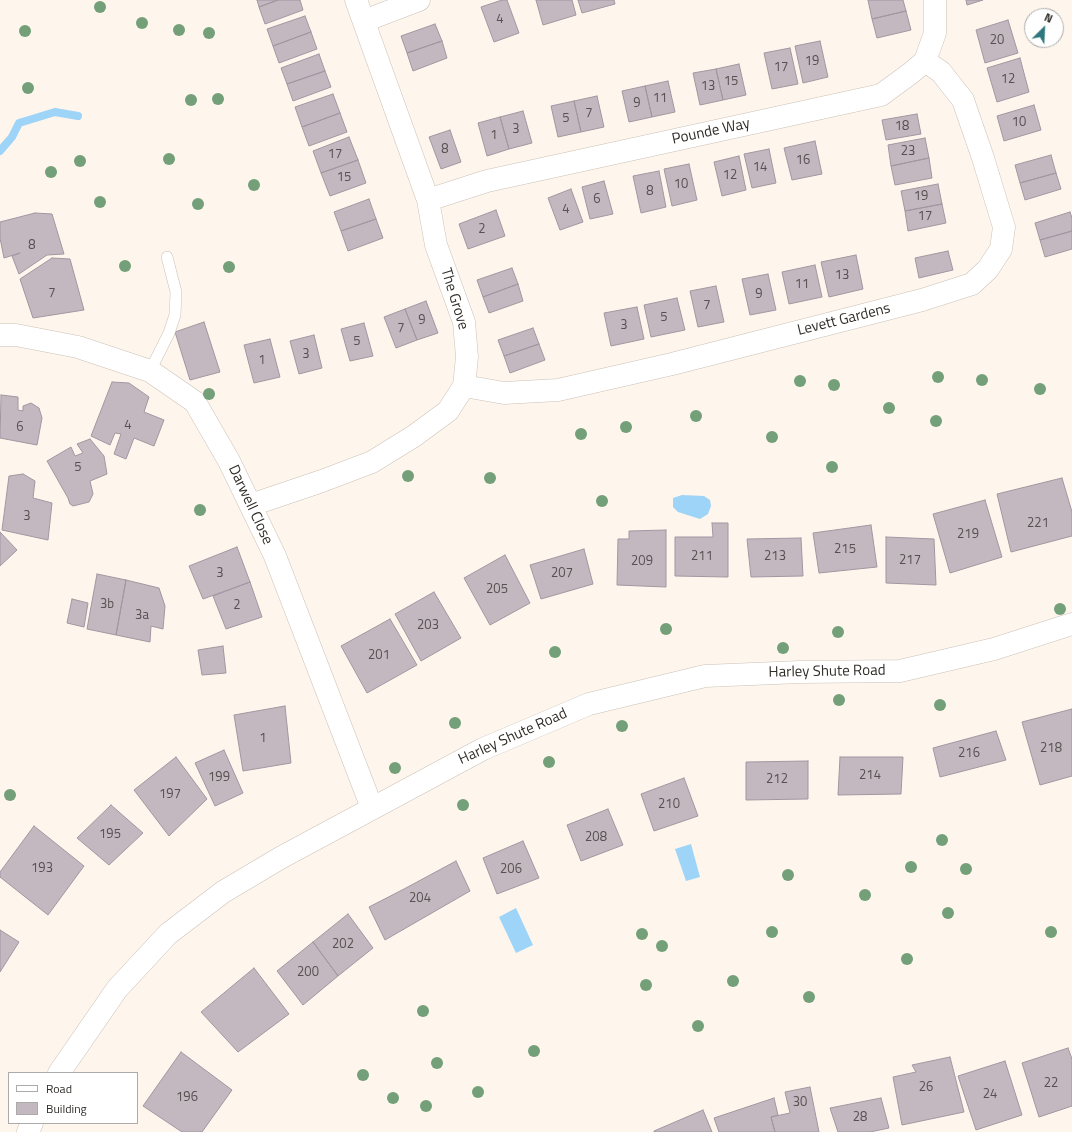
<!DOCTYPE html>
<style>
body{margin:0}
#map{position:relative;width:1072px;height:1132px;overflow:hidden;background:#fef5ed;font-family:"Titillium Web",sans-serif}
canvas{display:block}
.legend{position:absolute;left:8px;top:1072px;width:130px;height:52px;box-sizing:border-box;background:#fff;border:1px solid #adabaa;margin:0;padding:5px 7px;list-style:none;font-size:12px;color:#312e2a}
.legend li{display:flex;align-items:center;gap:8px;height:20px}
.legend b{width:20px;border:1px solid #adabaa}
.north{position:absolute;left:1024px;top:8px;width:40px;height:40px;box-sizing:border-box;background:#fff;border:1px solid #adabaa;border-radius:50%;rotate:24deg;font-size:11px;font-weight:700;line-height:16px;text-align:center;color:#312e2a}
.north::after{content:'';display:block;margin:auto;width:14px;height:18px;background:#2e777e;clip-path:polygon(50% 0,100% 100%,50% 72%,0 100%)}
</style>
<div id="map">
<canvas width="1072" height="1132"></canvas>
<ul class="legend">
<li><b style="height:5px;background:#fff"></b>Road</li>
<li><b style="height:11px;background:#c3b7c0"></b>Building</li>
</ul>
<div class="north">N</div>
</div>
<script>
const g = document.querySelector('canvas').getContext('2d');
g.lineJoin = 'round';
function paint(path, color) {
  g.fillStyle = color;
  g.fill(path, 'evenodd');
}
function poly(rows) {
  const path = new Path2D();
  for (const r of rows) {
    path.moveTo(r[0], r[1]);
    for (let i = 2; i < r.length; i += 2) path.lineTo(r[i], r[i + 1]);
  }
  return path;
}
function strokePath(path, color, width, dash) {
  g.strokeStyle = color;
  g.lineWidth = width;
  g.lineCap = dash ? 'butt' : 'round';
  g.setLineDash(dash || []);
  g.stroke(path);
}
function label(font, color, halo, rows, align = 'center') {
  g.font = font + ' "Titillium Web",sans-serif';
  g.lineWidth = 3;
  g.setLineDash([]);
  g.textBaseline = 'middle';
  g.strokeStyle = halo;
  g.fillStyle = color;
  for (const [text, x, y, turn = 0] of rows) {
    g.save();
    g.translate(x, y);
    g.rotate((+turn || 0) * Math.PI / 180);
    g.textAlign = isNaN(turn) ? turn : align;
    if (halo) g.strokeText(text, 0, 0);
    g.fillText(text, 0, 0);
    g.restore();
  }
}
paint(poly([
 [682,495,704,496,710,500,711,506,708,514,700,519,678,512,673,507,673,498],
 [691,844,700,877,686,881,675,849],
 [516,908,533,945,516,953,499,917]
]), '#9dd4f8');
strokePath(poly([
 [0,151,12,137,19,123,55,112,78,116]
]), '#9dd4f8', 8);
const building = poly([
 [257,0,278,0,259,7,257,0],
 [278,0,300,0,303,10,265,24,259,7,278,0],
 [502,0,507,0,519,33,494,42,481,7,502,0],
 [536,0,572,0,576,15,543,25,536,0],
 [578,0,614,0,615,4,582,13,578,0],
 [868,0,903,0,906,11,872,19,868,0],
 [966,0,983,0,967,5,966,0],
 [906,11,911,30,877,38,872,19,906,11],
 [305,16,311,32,273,46,267,29,305,16],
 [1008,20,1018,53,985,63,976,30,1008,20],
 [435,24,442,41,407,53,401,36,435,24],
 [311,32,317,49,279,63,273,46,311,32],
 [442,41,447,58,413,71,407,53,442,41],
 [820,41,828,77,803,83,795,46,820,41],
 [790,48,798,84,772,89,764,53,790,48],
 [319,54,325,71,287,84,281,68,319,54],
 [1020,58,1029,92,997,102,987,68,1020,58],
 [739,64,746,95,723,100,716,69,739,64],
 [716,69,723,100,700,105,693,73,716,69],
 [325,71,331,87,293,101,287,84,325,71],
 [668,81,675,112,652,117,645,86,668,81],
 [645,86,652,117,629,122,622,91,645,86],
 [333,94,340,113,302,127,295,107,333,94],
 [597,96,604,127,581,132,574,101,597,96],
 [574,101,581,132,558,137,551,106,574,101],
 [1034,105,1041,130,1004,141,997,116,1034,105],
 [523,111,532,143,509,149,500,117,523,111],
 [340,113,347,132,309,146,302,127,340,113],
 [917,114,921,134,886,140,882,120,917,114],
 [500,117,509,149,487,156,478,123,500,117],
 [450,130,461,162,441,169,429,137,450,130],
 [349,137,358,160,321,173,313,151,349,137],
 [925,138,929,158,891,166,888,145,925,138],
 [815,141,822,174,792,180,784,148,815,141],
 [769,149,776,183,752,188,744,154,769,149],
 [1051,155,1056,173,1020,183,1015,165,1051,155],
 [739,156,746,190,722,196,714,162,739,156],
 [929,158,932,178,895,185,891,166,929,158],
 [358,160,366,183,330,196,321,173,358,160],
 [689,164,697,200,672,206,664,169,689,164],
 [659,171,666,207,641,213,633,176,659,171],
 [1056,173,1061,189,1025,200,1020,183,1056,173],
 [604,181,613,214,590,219,582,187,604,181],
 [938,184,942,204,905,211,901,191,938,184],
 [571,189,583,222,560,230,548,198,571,189],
 [369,199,376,219,341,231,334,212,369,199],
 [942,204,946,223,908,231,905,211,942,204],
 [496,210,505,236,468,249,459,224,496,210],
 [1070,212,1072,218,1072,231,1040,240,1035,223,1070,212],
 [35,213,52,214,64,254,47,255,19,274,12,256,20,253,4,258,0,238,0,222,35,213],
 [376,219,383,238,348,251,341,231,376,219],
 [1072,231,1072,249,1045,257,1040,240,1072,231],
 [948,251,953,270,919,278,915,258,948,251],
 [856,255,863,289,829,297,821,262,856,255],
 [52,258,70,259,84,310,33,318,20,279,52,258],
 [815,265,822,297,789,304,782,272,815,265],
 [512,268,518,284,483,297,477,280,512,268],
 [768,274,776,310,750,315,742,279,768,274],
 [518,284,523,301,489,313,483,297,518,284],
 [716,286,724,322,698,327,690,291,716,286],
 [677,298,685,330,651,337,644,305,677,298],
 [426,301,438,333,417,340,405,309,426,301],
 [637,307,644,339,611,346,604,313,637,307],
 [405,309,417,340,396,348,384,317,405,309],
 [204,322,220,372,190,380,175,332,204,322],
 [364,323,373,356,350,361,341,329,364,323],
 [533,328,539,344,504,356,498,340,533,328],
 [314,335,322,368,299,374,290,341,314,335],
 [270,339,280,377,254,383,244,345,270,339],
 [539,344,545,360,510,373,504,356,539,344],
 [112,382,129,383,149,397,144,412,164,420,154,446,134,438,126,459,114,454,121,434,115,433,110,445,91,436,112,382],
 [1,395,18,397,18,410,23,411,23,406,31,403,39,408,42,418,37,445,0,438,1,395],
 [90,439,104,456,107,474,90,481,93,494,89,502,73,506,70,504,68,498,47,461,71,447,75,456,83,453,77,444,90,439],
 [23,474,35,481,33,498,52,503,48,540,2,530,9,476,23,474],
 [1062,478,1072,512,1072,536,1011,552,997,494,1062,478],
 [985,500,1002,557,950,573,933,514,985,500],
 [712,523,728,523,728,577,675,576,675,537,713,537,712,523],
 [871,525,877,567,819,573,813,533,871,525],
 [666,530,666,587,617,585,618,539,629,539,629,531,666,530],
 [0,532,17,550,0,566,0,532],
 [886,537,934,539,936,585,886,583,886,537],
 [801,538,803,576,751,577,747,539,801,538],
 [237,547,250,582,203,599,189,566,237,547],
 [584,549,593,584,541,599,530,565,584,549],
 [505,555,530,603,490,625,464,578,505,555],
 [97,574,126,580,116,635,87,629,97,574],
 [126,580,159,588,165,606,163,629,151,626,150,642,116,635,126,580],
 [250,582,262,617,226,629,213,596,250,582],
 [434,592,461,638,421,661,395,614,434,592],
 [72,599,88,603,84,627,67,623,72,599],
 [390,619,417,665,367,693,341,646,390,619],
 [223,646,226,673,202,675,198,650,223,646],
 [285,706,291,763,243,771,234,715,285,706],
 [1072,709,1072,776,1040,785,1022,722,1072,709],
 [996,731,1006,760,940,777,933,748,996,731],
 [224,750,243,793,215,806,195,763,224,750],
 [176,757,207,799,169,836,134,790,176,757],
 [840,757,903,757,901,794,838,795,840,757],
 [808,761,808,799,746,800,746,762,808,761],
 [684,778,698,816,654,831,641,794,684,778],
 [111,805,143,833,109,865,77,838,111,805],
 [608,809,623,845,581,861,567,825,608,809],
 [34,826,84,866,48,915,0,877,0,872,34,826],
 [523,841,539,878,497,894,483,858,523,841],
 [456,861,470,891,385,940,369,907,404,889,456,861],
 [348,914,373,948,338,976,313,942,348,914],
 [0,930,19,942,0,972,0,930],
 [313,942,338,976,303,1005,277,971,313,942],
 [254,968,289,1014,238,1052,201,1012,254,968],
 [1068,1048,1072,1059,1072,1106,1039,1117,1022,1063,1068,1048],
 [181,1052,232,1090,202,1132,182,1132,143,1106,181,1052],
 [950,1057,964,1112,902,1125,893,1077,916,1072,912,1065,950,1057],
 [1005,1061,1022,1115,976,1130,958,1076,1005,1061],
 [810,1087,819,1132,775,1132,771,1117,790,1113,785,1092,810,1087],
 [774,1098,778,1115,771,1117,775,1132,719,1132,714,1118,774,1098],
 [881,1098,889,1128,870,1132,838,1132,830,1108,881,1098],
 [703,1110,712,1132,654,1132,654,1131,703,1110]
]);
paint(building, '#c3b7c0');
strokePath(building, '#a297a0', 1);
const lane = poly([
 [150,371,169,333,175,315,176,292,167,257]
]);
const street = poly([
 [364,21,419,0],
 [428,200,487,181,881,95,911,73,925,61,935,33,935,0],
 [0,335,16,335,78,347,150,371,195,402,229,461,275,556,372,808],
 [464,386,504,393,558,390,672,364,922,300,972,284,988,269,1001,249,1004,227,983,158,963,100,941,72,925,61],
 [251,505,322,481,372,462,414,436,448,411,464,386,467,357,464,322,436,245,428,200,356,0]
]);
const secondary = poly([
 [59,1073,117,989,168,934,223,892,282,857,483,749,589,704,705,676,800,672,900,671,994,649,1072,624],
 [28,1132,32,1123]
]);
strokePath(lane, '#cbc1b7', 12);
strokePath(street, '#cbc1b7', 23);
strokePath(secondary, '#cbc1b7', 23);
strokePath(lane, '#fff', 11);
strokePath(street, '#fff', 22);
strokePath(secondary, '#fff', 22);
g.fillStyle = '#73a078';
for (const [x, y] of [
 [100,7],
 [142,23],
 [179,30],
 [25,31],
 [209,33],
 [28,88],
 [218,99],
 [191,100],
 [169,159],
 [80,161],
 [51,172],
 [254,185],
 [100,202],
 [198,204],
 [125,266],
 [229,267],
 [938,377],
 [982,380],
 [800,381],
 [834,385],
 [1040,389],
 [209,394],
 [889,408],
 [696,416],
 [936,421],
 [626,427],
 [581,434],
 [772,437],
 [832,467],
 [408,476],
 [490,478],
 [602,501],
 [200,510],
 [1060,609],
 [666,629],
 [838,632],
 [783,648],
 [555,652],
 [839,700],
 [940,705],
 [455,723],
 [622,726],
 [549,762],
 [395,768],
 [10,795],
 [463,805],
 [942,840],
 [911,867],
 [966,869],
 [788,875],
 [865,895],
 [948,913],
 [772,932],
 [1051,932],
 [642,934],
 [662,946],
 [907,959],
 [733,981],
 [646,985],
 [809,997],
 [423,1011],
 [698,1026],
 [534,1051],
 [437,1063],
 [363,1075],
 [478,1092],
 [393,1098],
 [426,1106]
]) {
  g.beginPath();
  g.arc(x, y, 6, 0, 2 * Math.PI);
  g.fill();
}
label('13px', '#565050', null, [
 ["4",500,20],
 ["20",997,41],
 ["19",812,62],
 ["17",781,68],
 ["12",1008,80],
 ["15",731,82],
 ["13",708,87],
 ["11",660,99],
 ["9",637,104],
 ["7",589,114],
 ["5",566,119],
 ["10",1019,123],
 ["18",902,127],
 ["3",516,130],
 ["1",494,136],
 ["8",445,150],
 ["23",908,152],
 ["17",335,155],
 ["16",803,161],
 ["14",760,168],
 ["12",730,176],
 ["15",344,178],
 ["10",681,185],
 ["8",650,192],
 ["19",921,197],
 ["6",597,200],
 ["4",566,210],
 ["17",925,217],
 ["2",482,230],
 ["8",32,246],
 ["13",842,276],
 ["11",802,285],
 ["7",52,294],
 ["9",759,295],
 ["7",707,306],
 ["5",664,318],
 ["9",422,321],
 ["3",624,326],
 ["7",401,329],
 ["5",357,342],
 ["3",306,355],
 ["1",262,361],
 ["4",128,426],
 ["6",20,428],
 ["5",78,468],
 ["3",27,517],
 ["221",1038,524],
 ["219",968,535],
 ["215",845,550],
 ["211",702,557],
 ["213",775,557],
 ["217",910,561],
 ["209",642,562],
 ["3",220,574],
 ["207",562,574],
 ["205",497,590],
 ["3b",107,605],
 ["2",237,606],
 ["3a",142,616],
 ["203",428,626],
 ["201",379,656],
 ["1",263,739],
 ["218",1051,749],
 ["216",969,754],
 ["214",870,776],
 ["199",219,778],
 ["212",777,780],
 ["197",170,795],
 ["210",669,805],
 ["195",110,835],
 ["208",596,838],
 ["193",42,869],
 ["206",511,870],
 ["204",420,899],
 ["202",343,945],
 ["200",308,973],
 ["22",1051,1084],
 ["26",926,1088],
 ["24",990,1095],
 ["196",187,1098],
 ["30",800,1103],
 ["28",860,1118]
]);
label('15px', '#312e2a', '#fff', [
 ["Pounde Way",711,132,-12],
 ["The Grove",454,299,73],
 ["Levett Gardens",844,320,-14],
 ["Darwell Close",250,505,65],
 ["Harley Shute Road",827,672,-1],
 ["Harley Shute Road",513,737,-24]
]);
</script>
